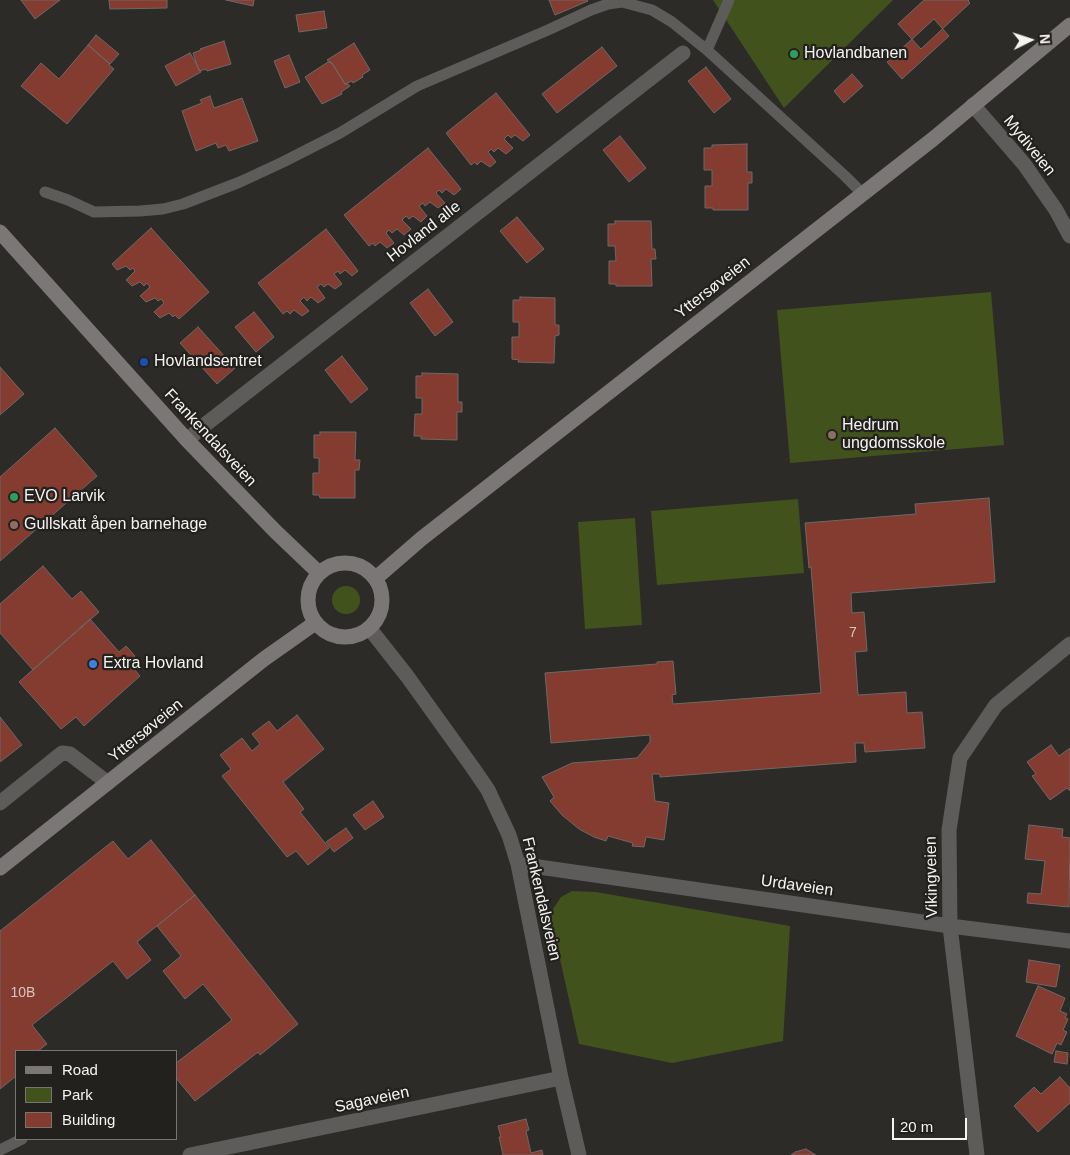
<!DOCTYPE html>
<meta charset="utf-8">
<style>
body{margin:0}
#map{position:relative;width:1070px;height:1155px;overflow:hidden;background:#2c2b28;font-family:Arial,sans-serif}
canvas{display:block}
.legend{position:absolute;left:15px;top:1050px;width:162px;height:90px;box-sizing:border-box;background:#22211e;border:1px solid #767573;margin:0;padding:6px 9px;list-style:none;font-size:15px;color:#f5f4f2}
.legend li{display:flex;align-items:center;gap:10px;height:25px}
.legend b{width:25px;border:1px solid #767573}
.north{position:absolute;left:1005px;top:15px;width:50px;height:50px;-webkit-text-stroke:4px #22211e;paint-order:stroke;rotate:86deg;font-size:14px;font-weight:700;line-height:20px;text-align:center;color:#f5f4f2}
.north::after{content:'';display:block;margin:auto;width:18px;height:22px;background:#f5f4f2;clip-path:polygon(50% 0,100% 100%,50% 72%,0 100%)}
.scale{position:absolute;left:892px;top:1118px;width:75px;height:22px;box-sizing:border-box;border:2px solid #f5f4f2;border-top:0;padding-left:6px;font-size:15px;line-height:18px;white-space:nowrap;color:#f5f4f2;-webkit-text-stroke:4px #22211e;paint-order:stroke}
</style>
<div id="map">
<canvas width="1070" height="1155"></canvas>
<ul class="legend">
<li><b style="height:6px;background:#7a7776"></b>Road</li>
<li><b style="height:14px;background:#42521d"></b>Park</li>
<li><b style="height:14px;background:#833c2f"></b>Building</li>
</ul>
<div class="north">N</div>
<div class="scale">20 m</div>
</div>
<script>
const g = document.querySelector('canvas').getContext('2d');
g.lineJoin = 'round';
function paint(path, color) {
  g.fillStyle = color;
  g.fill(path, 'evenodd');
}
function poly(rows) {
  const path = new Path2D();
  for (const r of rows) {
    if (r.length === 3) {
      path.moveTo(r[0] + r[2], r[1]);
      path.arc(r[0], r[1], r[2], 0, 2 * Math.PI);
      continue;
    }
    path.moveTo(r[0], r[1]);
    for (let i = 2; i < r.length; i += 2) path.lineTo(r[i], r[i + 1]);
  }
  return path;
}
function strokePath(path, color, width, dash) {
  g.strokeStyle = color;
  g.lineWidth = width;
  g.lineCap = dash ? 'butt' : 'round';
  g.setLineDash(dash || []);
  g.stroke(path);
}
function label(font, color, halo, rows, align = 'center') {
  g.font = font + ' Arial,sans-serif';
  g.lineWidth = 4.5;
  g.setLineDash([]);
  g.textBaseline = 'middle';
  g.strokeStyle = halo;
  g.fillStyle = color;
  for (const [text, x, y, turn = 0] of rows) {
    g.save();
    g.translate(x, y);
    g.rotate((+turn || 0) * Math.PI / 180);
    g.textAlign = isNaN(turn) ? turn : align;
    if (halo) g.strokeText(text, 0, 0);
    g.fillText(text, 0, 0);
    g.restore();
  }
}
paint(poly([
 [713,0,893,0,784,108],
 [991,292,1004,445,790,463,777,310],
 [798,499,804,573,657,585,651,511],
 [635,518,642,625,585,629,578,522],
 [346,600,14],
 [572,891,596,892,790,926,783,1041,672,1063,579,1044,551,919,553,909,561,897]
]), '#42521d');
const building = poly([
 [21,0,60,0,35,19,21,0],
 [109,0,167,0,167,8,110,9,109,0],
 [226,0,254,0,253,6,226,0],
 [549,0,587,0,588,1,555,15,549,0],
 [924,0,969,0,968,1,970,3,921,49,898,24,924,0],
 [324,11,327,28,299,32,296,15,324,11],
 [934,19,949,36,902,79,887,62,934,19],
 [96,35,119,54,110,64,88,45,96,35],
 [224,41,231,64,207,71,206,69,199,71,193,53,201,50,200,49,224,41],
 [354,43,370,70,362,75,363,77,353,83,352,81,345,84,332,63,327,60,354,43],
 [88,45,110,64,109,65,114,69,67,124,21,86,41,63,59,79,88,45],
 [602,47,617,66,557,113,542,94,602,47],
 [190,53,201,72,176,86,165,66,190,53],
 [289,55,300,82,285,88,274,61,289,55],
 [328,62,332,63,345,84,348,84,350,86,341,92,342,94,322,104,305,77,328,62],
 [706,67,731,99,714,113,688,81,706,67],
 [852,74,863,86,844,103,834,91,852,74],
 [496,93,530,135,523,141,515,135,511,138,508,135,504,139,513,148,506,154,498,148,494,152,491,149,488,152,496,162,490,167,481,161,477,165,475,162,471,165,446,133,496,93],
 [210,96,214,108,242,98,258,141,229,151,226,145,218,148,216,143,196,151,182,111,202,103,200,100,210,96],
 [620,136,646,168,629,182,603,150,620,136],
 [747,144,747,172,752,172,752,183,748,183,748,210,713,210,713,208,705,208,705,186,712,186,712,170,704,170,704,148,712,148,712,145,747,144],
 [428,148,461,189,454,195,446,189,442,193,439,190,436,193,445,203,438,208,430,202,425,206,423,203,419,206,427,216,421,222,413,216,409,219,406,216,402,220,411,229,404,235,397,229,392,233,389,230,386,233,394,243,387,248,380,242,375,246,373,243,369,246,344,215,428,148],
 [517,217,544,249,527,263,500,231,517,217],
 [615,221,651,221,652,249,655,249,656,259,651,259,652,286,616,286,616,284,609,284,609,261,616,261,615,246,608,246,608,224,615,224,615,221],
 [151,228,209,292,179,319,175,315,173,317,169,313,160,318,154,312,164,303,161,299,158,301,155,298,146,302,140,296,150,287,147,283,144,286,140,282,132,286,126,280,135,271,133,268,130,270,126,266,117,270,112,264,151,228],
 [326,229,358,271,352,276,345,270,340,274,338,271,334,274,342,284,335,289,328,284,324,287,321,284,317,287,325,298,318,303,311,297,307,301,304,297,300,301,309,311,302,316,294,310,290,314,287,311,283,314,258,283,326,229],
 [428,289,453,322,435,336,410,303,428,289],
 [520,297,555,298,555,325,559,325,559,335,555,336,554,363,518,362,519,360,512,359,512,337,519,337,519,322,513,322,513,300,520,300,520,297],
 [254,312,274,337,256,352,235,327,254,312],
 [198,327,235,368,217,384,180,343,198,327],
 [342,356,368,389,351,403,325,370,342,356],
 [0,367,24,394,0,415,0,367],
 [422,373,458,374,458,402,462,402,462,412,457,412,457,440,421,439,421,436,414,436,415,414,422,414,422,398,416,398,416,376,422,376,422,373],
 [55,428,97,476,0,561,0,477,55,428],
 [320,432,356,432,355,460,360,460,359,470,355,470,355,498,320,498,319,495,313,495,313,473,319,473,319,458,314,458,314,435,320,435,320,432],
 [989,498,995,582,851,593,852,613,864,612,867,651,855,652,858,695,906,692,907,713,922,712,925,748,865,752,864,743,855,743,856,762,660,777,660,774,652,774,655,801,669,803,664,840,646,837,644,847,632,846,633,843,608,836,606,841,594,837,579,829,562,815,550,801,554,797,542,777,572,763,637,758,650,742,650,735,551,743,545,673,657,664,657,662,673,661,676,694,672,695,673,704,821,693,811,567,809,568,805,523,916,514,915,504,989,498],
 [43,566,72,599,81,591,99,612,33,670,0,633,0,604,43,566],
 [90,619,119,652,126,646,135,656,128,662,140,676,84,726,76,717,61,729,19,682,90,619],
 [297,715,324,749,283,782,304,809,300,812,329,848,308,865,296,851,287,857,222,776,231,769,220,755,242,738,252,751,260,744,252,734,269,721,277,731,297,715],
 [0,717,22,745,0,762,0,717],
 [1051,745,1059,756,1070,748,1070,791,1067,788,1050,800,1032,776,1036,774,1027,762,1051,745],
 [373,801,384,817,365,830,353,815,373,801],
 [1029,825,1063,829,1062,837,1070,838,1069,907,1027,903,1028,893,1041,894,1045,861,1025,859,1029,825],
 [346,828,353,838,334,852,326,842,346,828],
 [151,840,195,895,137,942,151,960,127,979,113,961,32,1025,47,1044,38,1051,16,1051,16,1076,0,1089,0,931,113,841,128,859,151,840],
 [195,895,298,1024,260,1055,258,1052,195,1101,176,1078,176,1063,232,1020,203,984,185,999,163,971,181,956,157,926,195,895],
 [1029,960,1060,965,1056,987,1026,982,1029,960],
 [1038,986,1065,998,1060,1011,1067,1014,1065,1018,1068,1019,1063,1030,1067,1032,1061,1045,1057,1043,1052,1054,1016,1036,1038,986],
 [1056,1051,1068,1053,1067,1064,1054,1062,1056,1051],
 [1060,1077,1070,1088,1070,1103,1038,1132,1014,1106,1034,1087,1041,1094,1060,1077],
 [526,1119,529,1130,526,1131,531,1153,542,1150,543,1155,503,1155,499,1137,501,1137,498,1126,526,1119],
 [806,1149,816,1155,791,1155,795,1152,806,1149]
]);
paint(building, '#833c2f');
strokePath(building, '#6d6968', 1);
strokePath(poly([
 [707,50,729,0],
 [45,192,68,200,94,212,140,211,163,209,183,204,240,182,283,162,340,133,417,86,548,30,591,10,608,4,622,2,652,10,672,22,707,50,845,176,862,193],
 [0,1150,22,1139]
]), '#5e5c5b', 11);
strokePath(poly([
 [973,105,1024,164,1056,210,1070,236],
 [187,440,206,424,683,53],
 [370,629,407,676,473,768,488,790,509,835,518,864,561,1078,579,1155],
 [0,803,62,753,70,754,108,783],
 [518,864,950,926,1070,941],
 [190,1155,561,1078],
 [977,1155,950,926,949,830,960,758,996,705,1070,644]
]), '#5e5c5b', 15);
strokePath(poly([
 [0,232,187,440,275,531,319,573],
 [345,600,37],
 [376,578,421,539,933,139,1070,25],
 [0,868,264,659,315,623]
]), '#7a7776', 15);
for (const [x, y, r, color] of [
 [794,54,5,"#2e9e5b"],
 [144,362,5,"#1a4fb4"],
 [832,435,5,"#8d6e63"],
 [14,497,5,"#2e9e5b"],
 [14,525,5,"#8d6e63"],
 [93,664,5,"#3f7fe0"]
]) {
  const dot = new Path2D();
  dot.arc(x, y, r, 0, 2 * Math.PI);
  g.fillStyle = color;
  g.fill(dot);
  strokePath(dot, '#22211e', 2);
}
label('14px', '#d8c6c1', null, [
 ["7",853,633],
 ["10B",23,993]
]);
label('16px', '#f5f4f2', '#22211e', [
 ["Hovlandbanen",804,54],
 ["Hovlandsentret",154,362],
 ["Hedrum",842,426],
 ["ungdomsskole",842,444],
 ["EVO Larvik",24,497],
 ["Gullskatt åpen barnehage",24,525],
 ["Extra Hovland",103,664]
], 'left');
label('16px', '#f5f4f2', '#22211e', [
 ["Mydiveien",1029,146,51],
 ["Hovland alle",424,232,-38],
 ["Yttersøveien",713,288,-38],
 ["Frankendalsveien",210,438,47],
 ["Yttersøveien",146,731,-39],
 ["Vikingveien",932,877,-91],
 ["Urdaveien",797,886,8],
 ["Frankendalsveien",541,899,77],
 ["Sagaveien",372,1100,-12]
]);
</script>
